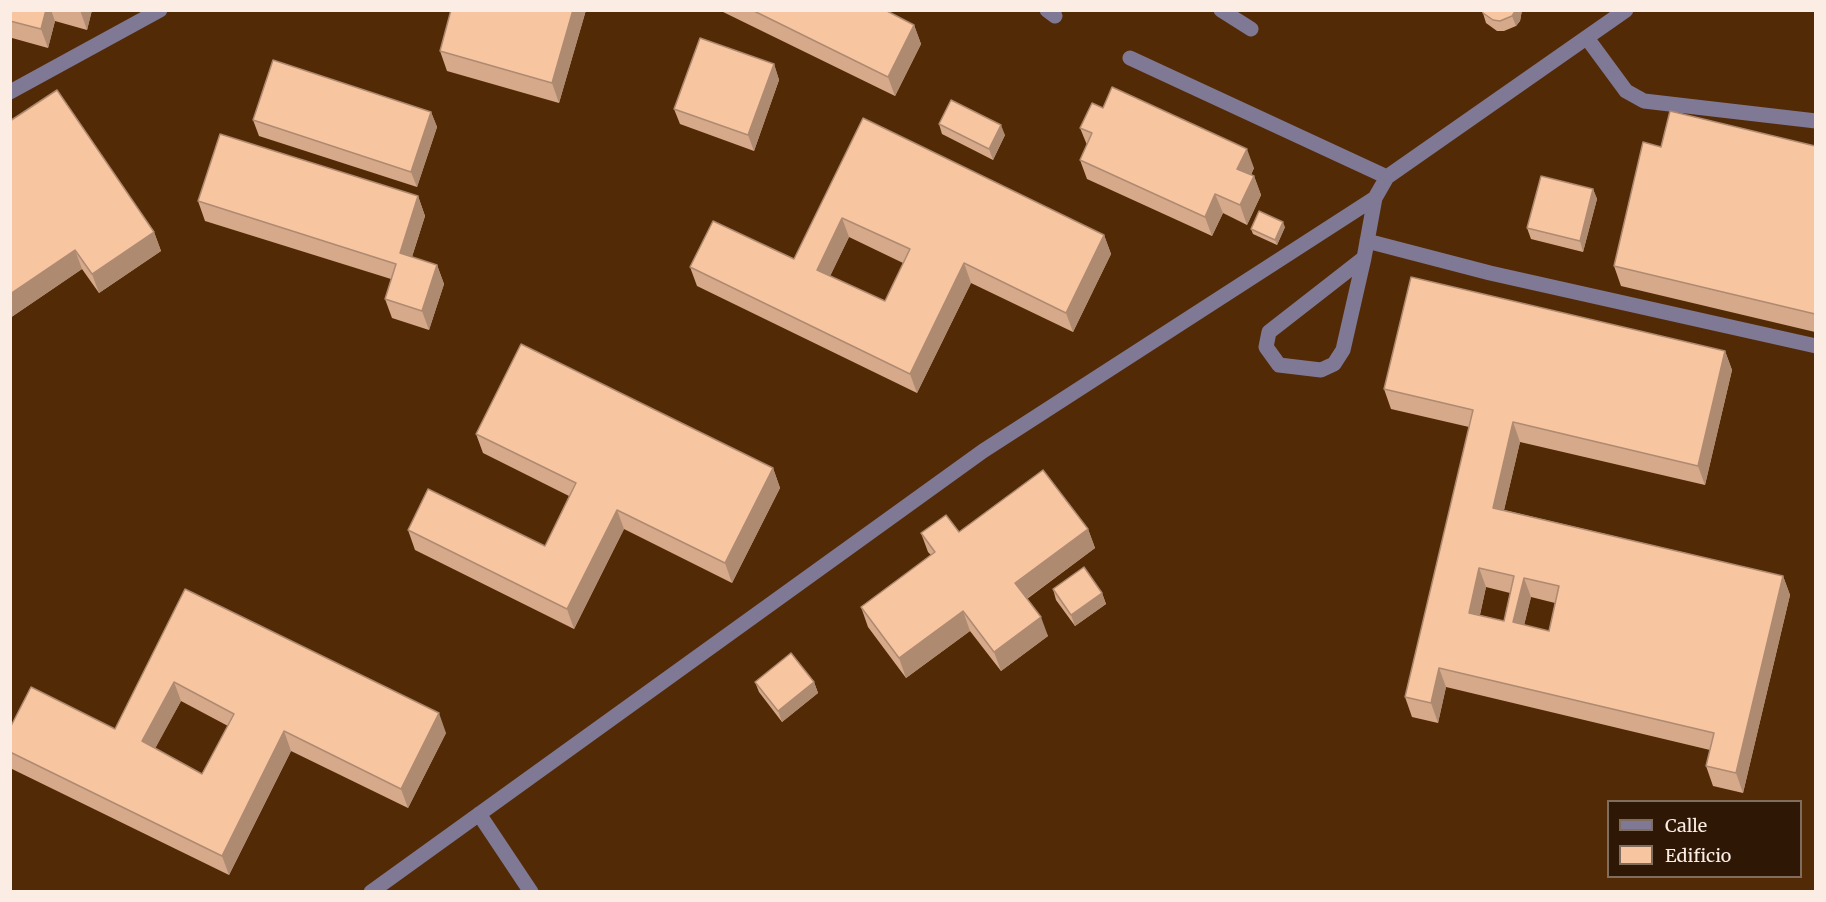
<!DOCTYPE html>
<style>
body{margin:0}
#map{position:relative;width:1826px;height:902px;overflow:hidden;background:#532a06;font-family:Merriweather,serif}
canvas{display:block}
.frame{position:absolute;inset:0;border:12px solid #fbede4;pointer-events:none}
.legend{position:absolute;left:1607px;top:800px;width:195px;height:78px;box-sizing:border-box;background:#2e1705;border:2px solid #806d5e;margin:0;padding:8px 10px;list-style:none;font-size:18px;color:#fbede4}
.legend li{display:flex;align-items:center;gap:12px;height:30px}
.legend b{width:30px;border:2px solid #806d5e}
</style>
<div id="map">
<canvas width="1826" height="902"></canvas>
<div class="frame"></div>
<ul class="legend">
<li><b style="height:8px;background:#807995"></b>Calle</li>
<li><b style="height:16px;background:#f8c5a1"></b>Edificio</li>
</ul>
</div>
<script>
const g = document.querySelector('canvas').getContext('2d');
g.lineJoin = 'round';
function poly(rows) {
  const path = new Path2D();
  for (const r of rows) {
    path.moveTo(r[0], r[1]);
    for (let i = 2; i < r.length; i += 2) path.lineTo(r[i], r[i + 1]);
  }
  return path;
}
function strokePath(path, color, width, dash) {
  g.strokeStyle = color;
  g.lineWidth = width;
  g.lineCap = dash ? 'butt' : 'round';
  g.setLineDash(dash || []);
  g.stroke(path);
}
function paint(path, color) {
  g.fillStyle = color;
  g.fill(path, 'evenodd');
}
strokePath(poly([
 [1047,10,1055,16],
 [1221,10,1251,29],
 [1587,38,1626,91,1644,101,1816,121],
 [1130,58,1387,177],
 [10,92,160,10],
 [1367,241,1490,273,1816,346],
 [1364,258,1269,332,1266,347,1279,365,1321,370,1334,364,1343,350,1364,258,1375,198],
 [479,814,531,892],
 [371,892,983,451,1375,198,1387,177,1626,10]
]), '#807995', 15);
paint(poly([
 [10,10,92,10,87,30,55,21,48,48,12,38,10,44],
 [451,10,586,10,559,103,447,71,440,51],
 [719,10,885,10,914,25,921,44,895,96],
 [1482,10,1522,10,1520,21,1516,26,1504,31,1497,31,1486,23],
 [774,64,779,80,754,151,680,124,674,109],
 [1103,108,1254,168,1251,175,1254,176,1261,195,1247,225,1223,213,1212,236,1087,179,1080,160,1087,145,1080,128],
 [431,112,437,127,417,187,259,136,253,120],
 [863,118,1104,235,1111,254,1073,332,971,283,917,393,697,286,690,267,794,259],
 [849,237,903,263,885,301,830,276],
 [10,121,154,232,161,251,99,293,82,269,10,318],
 [939,124,1005,135,993,160,942,134],
 [1815,146,1815,332,1621,286,1614,266,1661,147],
 [1593,189,1597,199,1583,252,1531,239,1527,228],
 [418,196,425,216,412,257,437,265,444,284,429,330,392,318,385,299,391,279,205,221,198,201],
 [1285,227,1277,245,1253,234,1251,229],
 [1725,351,1732,370,1705,485,1520,442,1504,510,1783,576,1790,595,1743,793,1713,786,1706,766,1710,750,1446,687,1438,723,1412,717,1405,697,1469,427,1391,409,1384,389],
 [1486,587,1510,593,1504,621,1480,615],
 [1531,597,1555,603,1549,631,1524,625],
 [476,434,773,468,780,488,732,583,624,529,574,629,415,550,408,530,545,546,569,496,483,453],
 [1088,529,1095,548,1027,599,1048,636,1001,671,970,631,906,678,868,627,861,607,931,555,928,552,921,533],
 [185,589,446,733,408,808,291,751,229,875,10,768,10,728,115,729],
 [181,701,228,726,202,774,155,748],
 [1053,589,1102,593,1106,604,1075,626,1056,600],
 [755,682,814,682,818,693,782,722,759,692]
]), '#d5a98a');
paint(poly([
 [46,10,51,10,55,21,48,48,41,29],
 [80,10,92,10,87,30],
 [573,10,586,10,559,103,552,83],
 [1522,10,1520,21,1516,26,1512,16,1516,11],
 [914,25,921,44,895,96,888,77],
 [774,64,779,80,754,151,748,135],
 [431,112,437,127,417,187,411,172],
 [1001,125,1005,135,993,160,989,149],
 [1247,149,1254,168,1244,188,1237,169],
 [1254,176,1261,195,1247,225,1240,205],
 [1593,189,1597,199,1583,252,1580,241],
 [1215,194,1223,213,1212,236,1205,217],
 [418,196,425,216,407,272,400,253],
 [842,218,849,237,824,289,817,270],
 [1283,222,1285,227,1277,245,1275,240],
 [154,232,161,251,99,293,92,274],
 [1104,235,1111,254,1073,332,1066,313],
 [75,250,82,269,10,318,10,294],
 [964,263,971,283,917,393,910,374],
 [437,265,444,284,429,330,422,311],
 [1725,351,1732,370,1705,485,1698,466],
 [1513,422,1520,442,1500,527,1493,508],
 [773,468,780,488,732,583,725,563],
 [617,510,624,529,574,629,567,609],
 [1088,529,1095,548,1022,602,1015,583],
 [1479,568,1486,587,1476,632,1469,613],
 [1783,576,1790,595,1743,793,1736,773],
 [1524,578,1531,597,1520,642,1513,622],
 [1102,593,1106,604,1075,626,1071,615],
 [963,611,970,631,906,678,899,658],
 [1041,617,1048,636,1001,671,994,652],
 [1439,668,1446,687,1438,723,1431,703],
 [174,682,181,701,149,760,142,741],
 [814,682,818,693,782,722,778,711],
 [439,713,446,733,408,808,401,789],
 [284,731,291,751,229,875,222,856]
]), '#ae8a71');
const building = poly([
 [10,10,46,10,41,29,10,21,10,10],
 [451,10,573,10,552,83,440,51,451,10],
 [752,10,885,10,914,25,888,77,752,10],
 [1482,10,1516,10,1512,16,1500,21,1493,20,1483,13,1482,10],
 [700,38,774,64,748,135,674,109,700,38],
 [273,60,431,112,411,172,253,120,273,60],
 [1112,87,1247,149,1237,169,1254,176,1240,205,1215,194,1205,217,1080,160,1092,133,1080,128,1092,103,1103,108,1112,87],
 [57,90,154,232,92,274,75,250,10,294,10,121,57,90],
 [951,100,1001,125,989,149,939,124,951,100],
 [1670,111,1815,146,1815,314,1614,266,1643,142,1661,147,1670,111],
 [863,118,1104,235,1066,313,964,263,910,374,690,267,713,221,794,259,863,118],
 [842,218,910,249,885,301,817,270,842,218],
 [220,134,418,196,400,253,437,265,422,311,385,299,396,264,198,201,220,134],
 [1541,176,1593,189,1580,241,1527,228,1541,176],
 [1259,211,1283,222,1275,240,1251,229,1259,211],
 [1411,277,1725,351,1698,466,1513,422,1493,508,1783,576,1736,773,1706,766,1714,733,1439,668,1431,703,1405,697,1473,410,1384,389,1411,277],
 [1479,568,1514,576,1504,621,1469,613,1479,568],
 [1524,578,1559,586,1549,631,1513,622,1524,578],
 [521,344,773,468,725,563,617,510,567,609,408,530,428,489,545,546,576,483,476,434,521,344],
 [1043,470,1088,529,1015,583,1041,617,994,652,963,611,899,658,861,607,935,552,921,533,946,515,959,532,1043,470],
 [1084,567,1102,593,1071,615,1053,589,1084,567],
 [185,589,439,713,401,789,284,731,222,856,10,752,10,728,31,687,115,729,185,589],
 [174,682,234,714,202,774,142,741,174,682],
 [791,653,814,682,778,711,755,682,791,653]
]);
paint(building, '#f8c5a1');
strokePath(building, '#ae8a71', 1.5);
</script>
